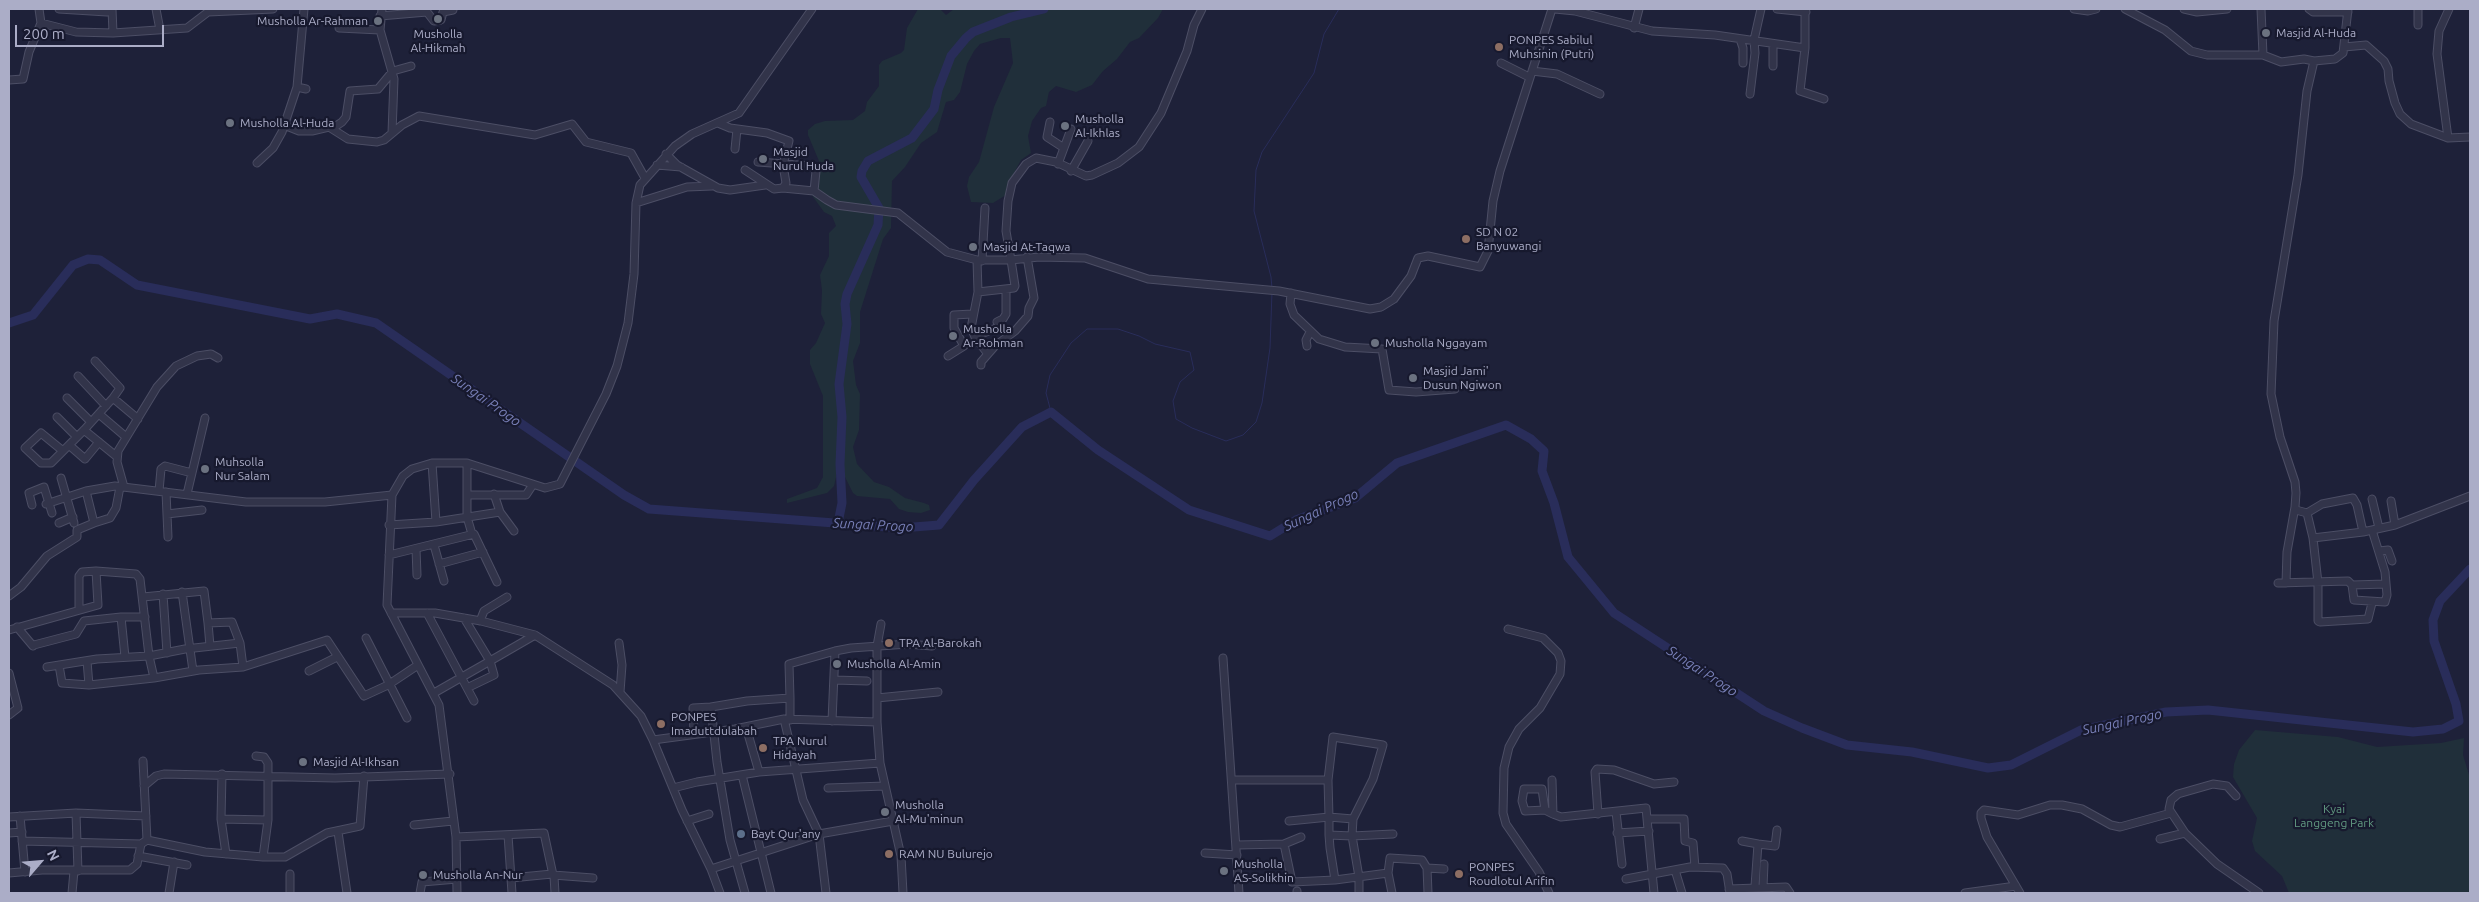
<!DOCTYPE html>
<style>
body{margin:0}
#map{position:relative;width:2479px;height:902px;overflow:hidden;background:#1e2139;font-family:Ubuntu,sans-serif}
canvas{display:block}
.frame{position:absolute;inset:0;border:10px solid #abadc7;pointer-events:none}
.north{position:absolute;left:15px;top:837px;width:50px;height:50px;-webkit-text-stroke:4px #17192e;paint-order:stroke;rotate:63deg;font-size:14px;font-weight:700;line-height:20px;text-align:center;color:#abadc7}
.north::after{content:'';display:block;margin:auto;width:18px;height:22px;background:#abadc7;clip-path:polygon(50% 0,100% 100%,50% 72%,0 100%)}
.scale{position:absolute;left:15px;top:25px;width:149px;height:22px;box-sizing:border-box;border:2px solid #abadc7;border-top:0;padding-left:6px;font-size:15px;line-height:18px;white-space:nowrap;color:#abadc7;-webkit-text-stroke:4px #17192e;paint-order:stroke}
</style>
<div id="map">
<canvas width="2479" height="902"></canvas>
<div class="frame"></div>
<div class="north">N</div>
<div class="scale">200 m</div>
</div>
<script>
const g = document.querySelector('canvas').getContext('2d');
g.lineJoin = 'round';
function paint(path, color) {
  g.fillStyle = color;
  g.fill(path, 'evenodd');
}
function poly(rows) {
  const path = new Path2D();
  for (const r of rows) {
    path.moveTo(r[0], r[1]);
    for (let i = 2; i < r.length; i += 2) path.lineTo(r[i], r[i + 1]);
  }
  return path;
}
function strokePath(path, color, width, dash) {
  g.strokeStyle = color;
  g.lineWidth = width;
  g.lineCap = dash ? 'butt' : 'round';
  g.setLineDash(dash || []);
  g.stroke(path);
}
function label(font, color, halo, rows, align = 'center') {
  g.font = font + ' Ubuntu,sans-serif';
  g.lineWidth = 4.5;
  g.setLineDash([]);
  g.textBaseline = 'middle';
  g.strokeStyle = halo;
  g.fillStyle = color;
  for (const [text, x, y, turn = 0] of rows) {
    g.save();
    g.translate(x, y);
    g.rotate((+turn || 0) * Math.PI / 180);
    g.textAlign = isNaN(turn) ? turn : align;
    if (halo) g.strokeText(text, 0, 0);
    g.fillText(text, 0, 0);
    g.restore();
  }
}
paint(poly([
 [918,9,940,9,946,15,954,9,1163,9,1158,18,1139,38,1130,42,1117,59,1103,71,1092,85,1076,92,1056,86,1049,92,1046,106,1041,108,1032,121,1028,136,1031,153,1021,160,1007,186,1006,195,993,203,971,202,967,186,969,177,979,162,994,107,1013,63,1010,38,1001,38,980,44,974,51,967,64,960,92,954,100,946,102,937,132,921,143,905,167,892,181,891,228,883,239,860,312,860,343,853,361,856,385,860,394,859,430,853,447,857,464,874,482,889,487,905,498,924,503,929,505,930,510,921,513,908,512,899,509,890,499,857,496,853,493,845,477,837,473,834,486,827,493,787,503,787,499,817,488,823,477,823,396,810,364,810,350,816,343,825,323,821,314,822,290,820,275,829,256,829,233,836,226,832,216,824,212,811,194,813,178,820,172,819,161,808,135,808,130,815,124,825,121,853,120,865,111,867,102,879,86,879,65,882,61,901,53,904,50,907,28],
 [2255,730,2338,737,2377,747,2441,743,2464,738,2463,755,2470,778,2470,893,2289,893,2282,876,2255,851,2252,841,2257,818,2233,777,2234,764,2239,750]
]), '#202f3a');
strokePath(poly([
 [1272,288,1271,277,1254,211,1256,170,1262,152,1314,73,1324,34,1339,9],
 [1051,412,1046,393,1050,375,1071,343,1087,329,1118,329,1139,336,1155,344,1190,352,1194,370,1180,382,1173,401,1176,419,1192,428,1226,441,1243,435,1256,422,1262,403,1270,348,1272,292]
]), '#292d5a', 1);
strokePath(poly([
 [9,323,33,315,73,265,88,259,100,260,137,285,310,319,337,314,376,323,624,495,649,509,901,528,939,525,974,480,1022,427,1051,412,1098,450,1189,510,1270,536,1296,520,1355,498,1397,463,1506,425,1531,439,1544,451,1542,471,1554,503,1568,557,1614,613,1764,711,1802,728,1847,745,1912,752,1988,768,2011,765,2081,730,2166,712,2208,710,2413,732,2443,729,2459,721,2456,704,2434,641,2433,620,2440,601,2470,569],
 [838,523,842,503,840,464,842,417,839,384,847,324,845,304,847,294,878,225,879,208,861,177,862,171,868,161,912,138,934,109,938,90,951,56,966,38,973,32,1011,17,1044,9]
]), '#292d5a', 9);
const minor = poly([
 [39,9,41,23],
 [156,9,160,30],
 [304,9,297,87,306,89],
 [382,9,380,30,394,79,392,133],
 [1202,9,1194,25,1187,51,1161,113,1139,147,1118,163,1092,175,1086,176,1056,162,1036,158,1026,164,1012,183,1008,201,1006,231,1011,260,1039,257,1085,258,1148,279,1279,291,1370,309,1381,307,1394,299,1411,276,1418,258,1428,256,1480,267,1488,251,1493,201,1500,171,1552,9],
 [1555,9,1575,11,1652,31,1715,35,1805,48,1805,9],
 [1777,9,1806,12],
 [2074,9,2088,11,2096,9],
 [2125,9,2165,30,2191,51,2207,55,2263,55],
 [2184,9,2197,12,2227,9],
 [2261,9,2263,55,2281,62,2304,59,2314,61],
 [2309,9,2313,12,2348,12],
 [2348,9,2343,53,2335,59,2314,61,2307,91,2298,175,2274,321,2271,394,2280,437,2295,482,2296,493,2295,507,2296,510,2307,513,2313,538,2318,583,2318,621,2320,622,2368,619,2372,603],
 [2418,9,2418,25],
 [380,16,427,12,434,21,441,20,443,12,453,10],
 [339,28,380,30],
 [1634,28,1639,9],
 [113,33,187,28,208,12,273,9],
 [1740,39,1743,48,1743,63],
 [2344,47,2366,45,2384,61,2388,69,2389,81,2395,103,2400,114,2411,124,2448,138,2470,137],
 [1805,48,1800,91,1824,99],
 [1501,63,1529,77],
 [1773,66,1773,44],
 [1532,71,1557,74,1600,94],
 [9,80,23,79,29,52,41,23,76,32,113,33,112,9,107,12,59,9],
 [1750,94,1755,53,1754,40,1761,9],
 [1050,122,1047,137,1064,148],
 [718,123,730,128,767,133,789,141,783,165,786,183,783,188,774,189,745,170],
 [284,125,299,131,312,131,329,127,348,139,377,142,384,140,402,125,419,116,535,135,572,124,586,142,631,153,645,178],
 [333,128,342,122,346,117,350,91,378,89,393,71,411,66],
 [2448,138,2437,54,2439,31,2449,9],
 [735,149,737,129],
 [666,154,677,165,718,188,730,190,765,185],
 [758,162,812,166,816,171,814,191,827,200,836,205,898,213,947,252,977,260,1011,260,1015,286,1014,288,978,292],
 [257,163,273,148,282,132,297,87],
 [1058,164,1071,129],
 [657,165,681,167],
 [1071,171,1088,141],
 [783,188,814,191],
 [636,203,687,187,712,186],
 [977,260,978,292,971,328,975,337,988,354],
 [982,261,985,208],
 [1291,293,1290,304,1294,315,1319,339,1345,347,1382,349,1389,390,1416,392,1455,389],
 [997,322,1003,319,1006,314,1006,290],
 [975,337,993,329],
 [1307,346,1306,340,1310,332],
 [948,356,964,346,954,328,954,315,972,314],
 [981,365,981,362,995,346,1015,331,1028,316,1029,308,1034,298,1027,257],
 [78,376,106,406],
 [67,398,91,422],
 [113,398,138,419],
 [99,414,126,437],
 [57,417,77,437],
 [84,430,116,456],
 [69,445,85,459,99,442],
 [63,451,41,433,25,448,41,463,51,463,84,430,113,398,120,388,95,361],
 [467,463,467,495,526,495,532,486],
 [61,478,74,523],
 [124,487,117,462,118,451,157,387,176,366,197,356,211,354,218,358],
 [159,491,161,469,165,466,192,473],
 [166,492,168,537],
 [187,494,205,418],
 [467,495,467,517,472,534],
 [2372,499,2379,528],
 [2391,501,2395,525],
 [46,504,86,491,115,486,246,502,325,502,392,495],
 [32,505,29,493,44,487,52,513],
 [500,512,514,531],
 [2307,513,2322,504,2353,498,2357,505,2363,532],
 [167,514,202,510],
 [436,522,500,512,494,494],
 [59,523,73,517],
 [94,523,110,518,116,508,120,487],
 [389,525,436,522,432,463],
 [2313,538,2363,532,2395,525,2470,496],
 [434,545,444,581],
 [416,549,417,575],
 [2379,551,2388,550,2392,561],
 [389,555,474,534,497,582],
 [439,564,483,552],
 [2278,583,2348,581,2352,585,2354,600,2385,602,2387,595,2385,572,2372,530],
 [2286,583,2287,552,2295,507],
 [2352,585,2386,584],
 [182,592,193,671],
 [163,594,167,653],
 [9,596,21,587,47,556,77,537,77,530,94,523,86,491],
 [143,597,204,591,208,623,232,622,240,643],
 [79,610,79,576,82,572,96,571],
 [391,613,435,613,481,621,535,635,613,685,641,716,653,740],
 [427,613,474,701],
 [121,617,145,617],
 [480,621,484,611,507,597],
 [208,623,210,646],
 [17,627,33,646],
 [1508,629,1543,638,1558,653,1561,661,1560,674,1540,708,1519,729,1509,747,1504,768,1503,813,1506,824,1539,872,1549,893],
 [9,630,98,605,96,571,136,574,140,579,149,656,154,678],
 [366,638,407,718],
 [619,643,622,665,620,692],
 [34,645,76,634,84,621,121,617,125,657],
 [835,651,851,648,908,644,932,646],
 [1223,658,1239,893],
 [87,661,89,685],
 [47,667,97,659,149,656,185,649,240,643,243,667,199,670,154,678,89,685,62,683,59,665],
 [243,667,327,640,364,696,388,685,418,665],
 [309,671,337,657],
 [9,673,18,708,9,715],
 [835,680,867,681],
 [469,687,494,675,490,661,535,635],
 [434,693,490,661,464,618],
 [877,698,938,692],
 [711,707,747,701,790,698,789,664,835,651,832,721],
 [784,719,803,800,819,834,826,893],
 [790,720,790,698],
 [877,722,877,646,881,624],
 [746,727,759,772],
 [694,734,693,708,711,707,717,762,730,840,745,893],
 [256,756,264,757,268,763,268,820,263,857],
 [143,761,147,840],
 [222,774,221,819,226,854],
 [742,775,771,893],
 [1232,780,1328,780],
 [1552,780,1553,814,1561,817,1646,808,1654,893],
 [144,786,156,776,164,774,335,778,450,774],
 [673,788,697,782,759,772,880,763],
 [828,788,885,786],
 [2236,796,2227,786,2213,784,2178,794,2171,800,2169,809,2185,833,2217,864,2259,893],
 [1545,810,1542,789,1524,789,1522,801,1525,811,1545,810,1553,814],
 [1616,812,1622,864],
 [76,813,146,816],
 [1598,814,1595,772,1597,769,1614,770,1654,784,1674,782],
 [20,816,25,872],
 [9,817,76,813,78,871],
 [221,819,268,820],
 [1648,819,1684,819,1685,841,1693,843,1695,867],
 [687,821,709,814],
 [1289,821,1329,817,1353,819,1373,779,1383,745,1333,737,1328,780,1329,817,1329,835,1330,848,1335,880],
 [414,825,453,821],
 [338,832,347,893],
 [9,833,22,832],
 [1617,833,1649,831],
 [508,835,512,893],
 [1329,835,1352,836,1353,819],
 [456,837,544,833,553,875,593,878],
 [2160,839,2185,833],
 [22,841,141,844],
 [1742,841,1758,844],
 [1284,844,1292,882,1335,880,1388,873,1392,893],
 [1237,845,1284,844,1301,837],
 [1205,853,1237,855],
 [138,856,187,865],
 [1427,868,1444,869],
 [711,869,819,834,893,821],
 [1675,870,1682,893],
 [9,873,42,870,130,870,137,864,141,844,147,840,205,852,263,857,285,857,327,833,360,826,364,776],
 [1388,873,1390,858,1422,860,1427,868,1428,893],
 [554,876,555,893],
 [511,878,552,874],
 [1626,879,1690,867,1723,868,1727,874,1730,893],
 [1755,886,1758,844,1775,846,1777,830],
 [1763,887,1764,864],
 [1729,889,1786,887,1790,893],
 [1297,891,1297,893],
 [72,893,74,871],
 [169,893,174,862],
 [290,893,290,874],
 [420,893,422,882,457,879],
 [457,893,456,837,439,705,387,605,392,495,403,476,412,469,432,463,467,463,545,488,560,484,606,394,617,366,628,323,634,274,636,203,640,185,675,146,692,134,739,113,812,9],
 [720,893,711,869,682,810,653,740,735,729,784,719,877,722,880,763,901,856,903,893],
 [1359,893,1359,877,1352,836,1393,834],
 [1965,893,2016,886],
 [2020,893,1987,837,1981,818,1981,813,1984,810,2018,815,2050,805,2062,805,2082,809,2111,825,2120,827,2171,813]
]);
strokePath(minor, '#4c4e65', 9);
strokePath(minor, '#32344a', 7);
for (const [x, y, r, color] of [
 [438,19,5,"#6b7280"],
 [378,21,5,"#6b7280"],
 [2266,33,5,"#6b7280"],
 [1499,47,5,"#8d6e63"],
 [230,123,5,"#6b7280"],
 [1065,126,5,"#6b7280"],
 [763,159,5,"#6b7280"],
 [1466,239,5,"#8d6e63"],
 [973,247,5,"#6b7280"],
 [953,336,5,"#6b7280"],
 [1375,343,5,"#6b7280"],
 [1413,378,5,"#6b7280"],
 [205,469,5,"#6b7280"],
 [889,643,5,"#8d6e63"],
 [837,664,5,"#6b7280"],
 [661,724,5,"#8d6e63"],
 [763,748,5,"#8d6e63"],
 [303,762,5,"#6b7280"],
 [885,812,5,"#6b7280"],
 [741,834,5,"#5c6f8a"],
 [889,854,5,"#8d6e63"],
 [1224,871,5,"#6b7280"],
 [1459,874,5,"#8d6e63"],
 [423,875,5,"#6b7280"]
]) {
  const dot = new Path2D();
  dot.arc(x, y, r, 0, 2 * Math.PI);
  g.fillStyle = color;
  g.fill(dot);
  strokePath(dot, '#17192e', 2);
}
label('12px', '#abadc7', '#17192e', [
 ["Musholla Ar-Rahman",368,21,"right"],
 ["Masjid Al-Huda",2276,33],
 ["Musholla",438,34,"center"],
 ["Al-Hikmah",438,48,"center"],
 ["PONPES Sabilul",1509,40],
 ["Muhsinin (Putri)",1509,54],
 ["Musholla",1075,119],
 ["Al-Ikhlas",1075,133],
 ["Musholla Al-Huda",240,123],
 ["Masjid",773,152],
 ["Nurul Huda",773,166],
 ["SD N 02",1476,232],
 ["Banyuwangi",1476,246],
 ["Masjid At-Taqwa",983,247],
 ["Musholla",963,329],
 ["Ar-Rohman",963,343],
 ["Musholla Nggayam",1385,343],
 ["Masjid Jami'",1423,371],
 ["Dusun Ngiwon",1423,385],
 ["Muhsolla",215,462],
 ["Nur Salam",215,476],
 ["TPA Al-Barokah",899,643],
 ["Musholla Al-Amin",847,664],
 ["PONPES",671,717],
 ["Imaduttdulabah",671,731],
 ["TPA Nurul",773,741],
 ["Hidayah",773,755],
 ["Masjid Al-Ikhsan",313,762],
 ["Musholla",895,805],
 ["Al-Mu'minun",895,819],
 ["Bayt Qur'any",751,834],
 ["RAM NU Bulurejo",899,854],
 ["Musholla",1234,864],
 ["AS-Solikhin",1234,878],
 ["PONPES",1469,867],
 ["Roudlotul Arifin",1469,881],
 ["Musholla An-Nur",433,875]
], 'left');
label('12px', '#619980', '#17192e', [
 ["Kyai",2334,809],
 ["Langgeng Park",2334,823]
]);
label('italic 14px', '#787fb7', '#17192e', [
 ["Sungai Progo",486,400,35],
 ["Sungai Progo",1321,510,-25],
 ["Sungai Progo",873,525,3],
 ["Sungai Progo",1702,671,33],
 ["Sungai Progo",2122,722,-12]
]);
</script>
